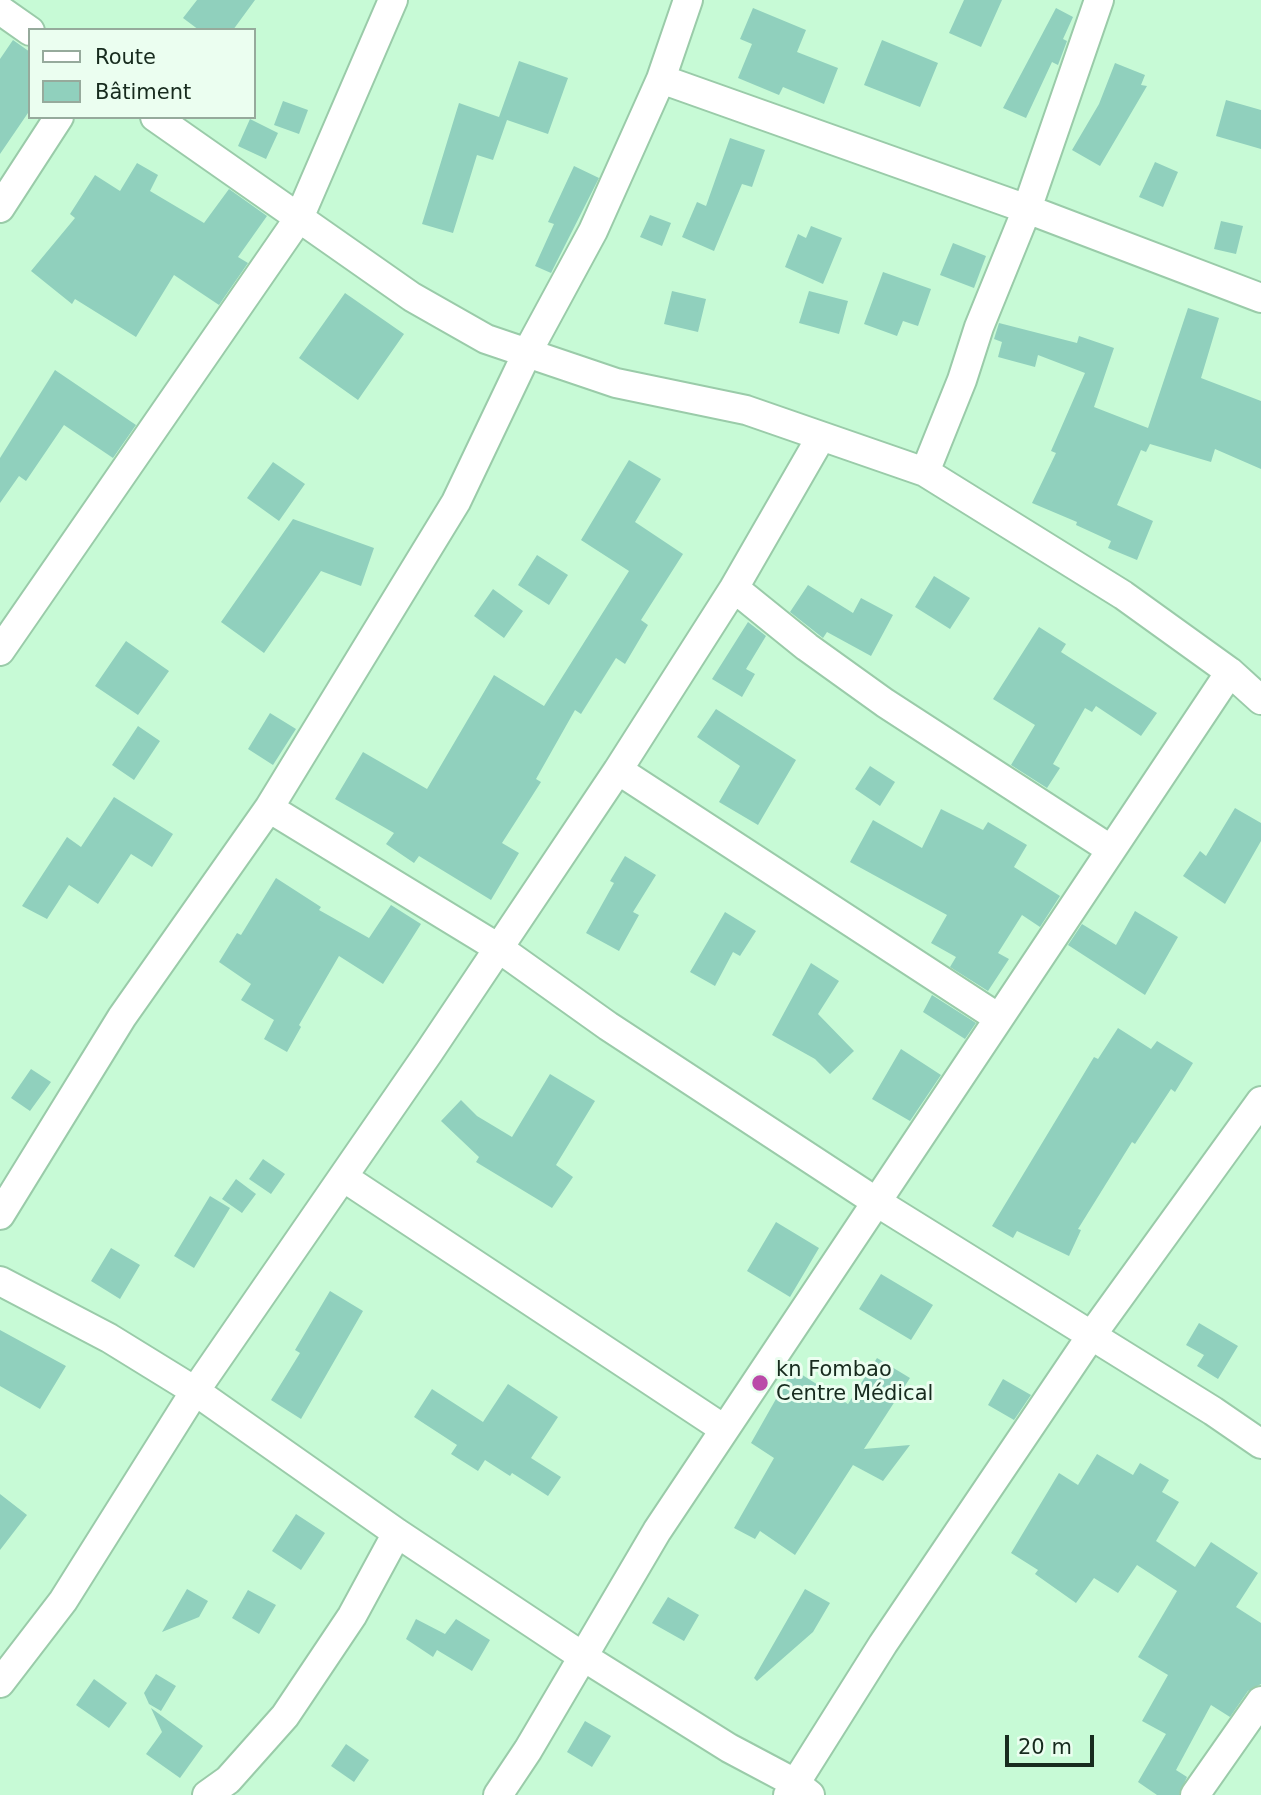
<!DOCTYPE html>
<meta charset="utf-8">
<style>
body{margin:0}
#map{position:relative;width:1261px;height:1795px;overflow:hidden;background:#c7fad6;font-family:"DejaVu Sans",sans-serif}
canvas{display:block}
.legend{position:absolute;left:28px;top:28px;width:228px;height:91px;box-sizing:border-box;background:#ebfef0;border:2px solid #96aa9c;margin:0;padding:9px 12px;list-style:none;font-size:21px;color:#172b1e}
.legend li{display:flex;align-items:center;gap:14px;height:35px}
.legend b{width:35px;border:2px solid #96aa9c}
.scale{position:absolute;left:1005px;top:1735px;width:89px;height:32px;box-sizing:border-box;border:4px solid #172b1e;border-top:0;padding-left:9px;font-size:21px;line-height:24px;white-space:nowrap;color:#172b1e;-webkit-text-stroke:5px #ebfef0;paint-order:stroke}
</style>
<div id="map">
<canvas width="1261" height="1795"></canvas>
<ul class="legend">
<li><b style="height:9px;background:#fff"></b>Route</li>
<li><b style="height:19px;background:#90d0bd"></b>Bâtiment</li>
</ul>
<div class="scale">20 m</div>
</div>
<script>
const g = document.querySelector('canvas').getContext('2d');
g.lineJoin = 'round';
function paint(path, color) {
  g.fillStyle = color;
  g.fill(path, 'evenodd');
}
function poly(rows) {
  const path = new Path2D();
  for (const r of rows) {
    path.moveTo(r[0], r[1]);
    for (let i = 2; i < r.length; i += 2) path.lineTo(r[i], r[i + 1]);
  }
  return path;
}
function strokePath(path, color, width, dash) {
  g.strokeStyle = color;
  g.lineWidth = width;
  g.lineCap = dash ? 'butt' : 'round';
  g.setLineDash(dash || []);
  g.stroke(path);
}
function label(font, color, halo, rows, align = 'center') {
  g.font = font + ' "DejaVu Sans",sans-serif';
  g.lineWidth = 6;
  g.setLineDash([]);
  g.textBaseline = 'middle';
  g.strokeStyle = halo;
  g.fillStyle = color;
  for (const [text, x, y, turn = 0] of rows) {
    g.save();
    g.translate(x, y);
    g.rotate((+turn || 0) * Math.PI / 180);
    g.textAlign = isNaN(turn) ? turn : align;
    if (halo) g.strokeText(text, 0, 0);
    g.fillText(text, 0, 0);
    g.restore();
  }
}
paint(poly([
 [197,0,255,0,233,30,199,30,183,18],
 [964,0,1002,0,981,47,949,33],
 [753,8,806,30,797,52,838,68,824,104,783,87,779,95,738,78,752,44,740,39],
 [1056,8,1073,17,1063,39,1067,41,1058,65,1052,62,1026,118,1003,108],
 [13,40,30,52,30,110,0,154,0,59],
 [882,40,938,63,920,107,864,85],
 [519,61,568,78,548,134,507,120,493,160,477,155,453,233,422,224,459,103,499,117],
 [1115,63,1145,75,1141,85,1147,86,1100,166,1072,150,1099,104],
 [1226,100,1261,110,1261,149,1216,136],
 [283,101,308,110,299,134,274,125],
 [250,119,278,133,266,159,238,146],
 [730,138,765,150,752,187,742,184,714,251,682,237,697,202,706,206],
 [1155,162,1178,172,1163,207,1139,197],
 [137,163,158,175,150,191,204,223,229,189,267,216,238,257,248,263,219,305,174,275,136,337,75,299,72,304,31,271,75,218,70,214,95,175,120,191],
 [574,166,599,178,551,273,535,266,554,224,548,222],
 [650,215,671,223,662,246,640,237],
 [1221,221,1243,226,1236,254,1214,249],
 [811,226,842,238,823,284,785,267,798,234,806,238],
 [953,243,986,256,974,288,940,275],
 [883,272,931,289,918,326,903,321,897,336,864,324],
 [672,291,706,299,698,332,664,324],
 [809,291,848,301,839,334,799,323],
 [345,293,404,334,358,400,299,358],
 [1188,308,1219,318,1201,378,1261,401,1261,469,1215,449,1211,462,1150,444,1146,452,1141,450,1117,505,1153,521,1137,560,1108,548,1111,541,1076,525,1077,522,1032,503,1056,453,1051,451,1085,373,1038,355,1035,367,998,357,1002,342,994,339,999,323,1077,343,1079,336,1114,348,1094,407,1148,428],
 [55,370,136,425,113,458,64,425,26,481,19,476,0,503,0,458],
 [629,460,661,479,635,522,683,554,641,620,648,625,625,664,616,658,581,714,575,710,536,779,541,782,502,843,519,853,491,900,419,856,414,863,386,844,394,833,335,799,363,752,427,789,494,675,544,706,629,571,581,540],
 [273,462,305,484,279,521,247,498],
 [293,519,374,548,361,586,321,571,264,653,221,622],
 [537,555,568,575,549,605,518,585],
 [934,576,970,598,950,629,915,607],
 [808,585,853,613,861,598,893,615,871,656,827,632,823,638,790,612],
 [493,589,523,611,504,638,474,616],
 [748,622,766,636,746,669,755,674,742,697,712,679],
 [1039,627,1066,644,1061,652,1157,713,1141,736,1096,706,1092,712,1085,708,1053,764,1060,768,1047,788,1011,765,1035,725,993,699],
 [126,641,169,671,138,715,95,686],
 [716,709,796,760,758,825,719,802,740,766,697,737],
 [270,713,296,729,273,765,248,749],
 [138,726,160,741,134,780,112,765],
 [870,766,895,782,880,806,855,789],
 [114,797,173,834,152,867,131,854,98,904,69,885,47,919,22,906,67,837,81,847],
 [1235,808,1261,823,1261,841,1225,904,1183,876,1200,851,1206,856],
 [941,809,983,830,988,822,1027,845,1014,867,1060,896,1040,927,1022,915,998,953,1009,959,988,991,950,967,956,957,931,943,947,915,850,862,873,820,922,848],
 [625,856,656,875,633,912,639,915,619,951,586,933,614,883,610,881],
 [276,878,321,907,319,910,369,938,391,905,421,924,383,984,339,956,299,1025,301,1027,287,1052,264,1039,274,1020,241,1000,251,984,219,962,237,933,241,935],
 [1135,911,1178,937,1145,995,1068,945,1082,924,1116,945],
 [725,912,756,931,740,956,733,952,715,986,690,972],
 [811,963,839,981,818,1014,854,1051,830,1074,815,1059,772,1035],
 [932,995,976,1023,965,1039,923,1012],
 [1118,1028,1151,1049,1157,1041,1193,1063,1175,1092,1171,1089,1135,1144,1132,1142,1078,1229,1081,1230,1069,1256,1017,1231,1013,1238,992,1226,1094,1057,1098,1059],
 [901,1049,941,1075,910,1121,872,1099],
 [31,1069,51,1082,30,1111,11,1098],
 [550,1074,595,1101,556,1165,573,1177,552,1208,476,1162,479,1157,441,1121,461,1100,477,1116,512,1137],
 [263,1159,285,1174,271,1194,249,1179],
 [236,1179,256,1194,242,1213,222,1199],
 [210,1196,230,1208,194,1268,174,1256],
 [776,1222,819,1248,790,1297,747,1271],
 [111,1248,140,1265,120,1299,91,1281],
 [881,1274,933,1305,911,1340,859,1309],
 [330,1291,363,1311,301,1419,271,1400,300,1353,295,1350],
 [1199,1323,1238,1346,1218,1379,1197,1366,1204,1355,1186,1345],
 [0,1330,66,1366,40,1409,0,1386],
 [877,1358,910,1378,864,1449,910,1445,883,1481,853,1465,795,1555,760,1531,755,1539,734,1528,774,1458,751,1443,793,1369,848,1404],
 [1003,1379,1031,1395,1014,1420,988,1405],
 [508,1384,558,1417,531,1458,561,1477,548,1496,512,1473,510,1476,485,1460,478,1471,451,1454,457,1445,414,1417,432,1389,483,1422],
 [1097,1454,1133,1475,1140,1463,1169,1480,1162,1492,1179,1502,1156,1541,1195,1567,1211,1542,1258,1573,1236,1607,1261,1623,1261,1684,1248,1691,1230,1717,1211,1705,1176,1770,1187,1777,1179,1795,1157,1795,1138,1782,1166,1734,1142,1721,1168,1675,1138,1657,1177,1591,1137,1565,1118,1593,1094,1578,1076,1603,1035,1574,1038,1570,1011,1553,1059,1473,1078,1485],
 [0,1494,27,1515,0,1550],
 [296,1514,325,1533,301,1570,272,1551],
 [187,1589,208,1601,199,1617,162,1632],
 [805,1589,830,1603,813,1632,757,1681,754,1678],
 [248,1590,276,1605,259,1634,232,1618],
 [668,1597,699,1615,684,1641,652,1623],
 [416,1619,445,1634,456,1619,490,1640,472,1671,437,1650,433,1657,406,1639],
 [156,1674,176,1686,161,1711,149,1704,144,1693],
 [94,1679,127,1703,109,1728,76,1705],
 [151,1708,203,1746,180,1778,146,1754,162,1732],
 [585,1721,611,1736,592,1767,567,1752],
 [346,1744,369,1760,354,1782,331,1766]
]), '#90d0bd');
const street = poly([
 [0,10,30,31],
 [661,79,1027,209,1261,298],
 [155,117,412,297,486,339,616,383,746,410,925,472,1123,595,1230,672,1261,700],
 [0,208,59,117],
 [925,472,962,380,979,327,1027,209,1099,0],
 [734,588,807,647,885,703,1110,849],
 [0,651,299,218,393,0],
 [618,770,997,1017],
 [269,808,500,949,608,1026,875,1201,1213,1411,1261,1444],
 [343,1177,724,1429],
 [0,1215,122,1017,269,808,456,502,528,351,593,231,661,79,688,0],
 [0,1281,109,1338,195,1391,397,1533,582,1656,729,1748,795,1783,810,1795],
 [0,1683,63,1601,195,1391,429,1052,618,770,734,588,821,437],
 [207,1795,228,1780,285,1716,352,1616,397,1533],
 [498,1795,528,1750,657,1531,1230,672],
 [788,1795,883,1644,1091,1336,1261,1101],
 [1195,1795,1261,1701]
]);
strokePath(street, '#9acba9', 32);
strokePath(street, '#fff', 28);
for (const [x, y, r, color] of [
 [760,1383,9,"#ba4aa8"]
]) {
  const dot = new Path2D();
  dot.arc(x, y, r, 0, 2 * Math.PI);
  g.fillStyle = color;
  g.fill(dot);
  strokePath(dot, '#ebfef0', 2.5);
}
label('21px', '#172b1e', '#ebfef0', [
 ["kn Fombao",776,1371],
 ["Centre Médical",776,1395]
], 'left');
</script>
